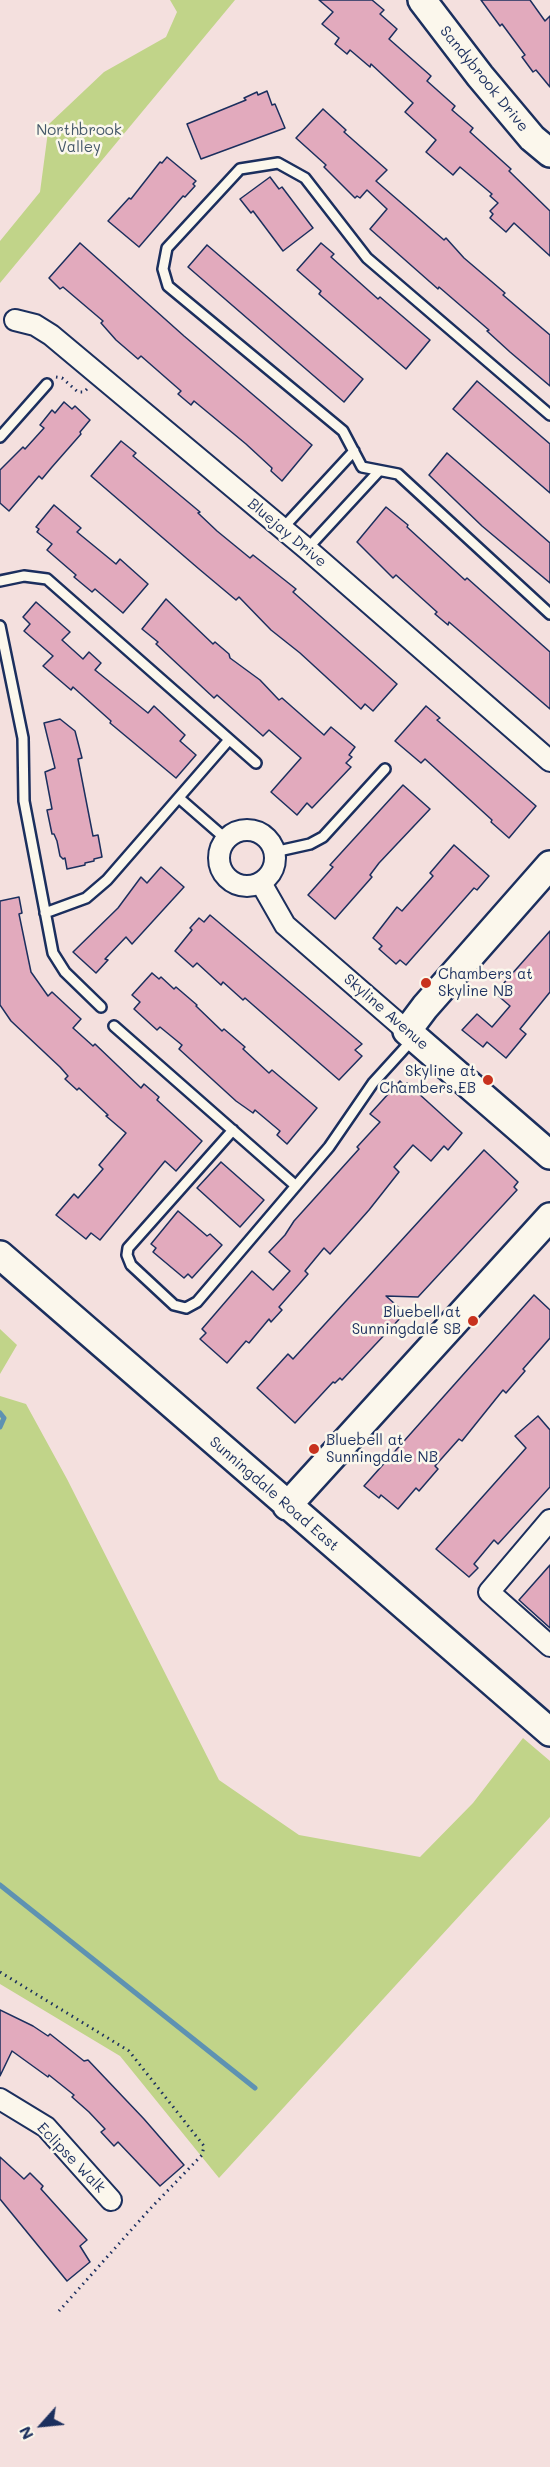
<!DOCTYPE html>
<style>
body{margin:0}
#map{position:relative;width:550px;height:2467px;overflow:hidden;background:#f4e0de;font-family:Mali,sans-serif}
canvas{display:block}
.north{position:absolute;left:12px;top:2395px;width:60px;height:60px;-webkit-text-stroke:4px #fbf7ec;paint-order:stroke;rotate:243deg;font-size:16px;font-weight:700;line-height:24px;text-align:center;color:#1b2f5e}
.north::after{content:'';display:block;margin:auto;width:21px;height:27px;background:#1b2f5e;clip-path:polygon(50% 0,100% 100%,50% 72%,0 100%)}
</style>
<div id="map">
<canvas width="550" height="2467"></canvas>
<div class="north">N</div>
</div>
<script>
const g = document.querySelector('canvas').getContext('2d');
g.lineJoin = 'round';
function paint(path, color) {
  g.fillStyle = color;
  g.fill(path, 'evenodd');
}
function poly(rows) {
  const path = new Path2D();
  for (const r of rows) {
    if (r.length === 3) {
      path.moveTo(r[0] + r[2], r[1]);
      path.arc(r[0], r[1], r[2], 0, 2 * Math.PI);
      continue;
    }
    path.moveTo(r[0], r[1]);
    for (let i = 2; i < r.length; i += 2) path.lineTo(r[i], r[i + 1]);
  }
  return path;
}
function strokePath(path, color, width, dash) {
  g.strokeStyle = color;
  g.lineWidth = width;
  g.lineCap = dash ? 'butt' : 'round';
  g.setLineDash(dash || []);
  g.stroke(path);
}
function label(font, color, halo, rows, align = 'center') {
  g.font = font + ' Mali,sans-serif';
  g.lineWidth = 5;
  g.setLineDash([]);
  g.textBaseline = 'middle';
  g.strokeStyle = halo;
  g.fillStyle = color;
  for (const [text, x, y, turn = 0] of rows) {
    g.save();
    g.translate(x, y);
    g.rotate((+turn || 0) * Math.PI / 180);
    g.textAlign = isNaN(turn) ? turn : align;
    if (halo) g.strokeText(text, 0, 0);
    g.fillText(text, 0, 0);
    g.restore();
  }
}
paint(poly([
 [170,0,235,0,0,283,0,241,40,192,49,124,104,72,166,37,177,12],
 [0,1329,17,1345,0,1374],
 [0,1396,26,1404,67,1479,219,1780,299,1835,420,1857,473,1803,523,1738,550,1761,550,1817,219,2178,120,2056,0,1984]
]), '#c1d489');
strokePath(poly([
 [0,1413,4,1418,0,1427],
 [0,1885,255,2088]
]), '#5e92b2', 5);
const building = poly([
 [319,0,372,0,384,10,380,14,397,29,389,39,431,76,427,81,455,106,452,110,473,128,470,132,511,169,509,171,550,211,550,256,514,223,506,232,490,218,493,214,490,211,498,203,490,196,492,194,460,167,453,175,426,152,436,140,405,112,413,103,371,64,370,67,350,50,347,54,335,44,339,38,322,24,333,12,319,0],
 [481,0,530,0,545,21,550,16,550,87,536,70,533,72,522,57,525,55,502,24,500,26,481,0],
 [267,91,272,105,275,104,285,128,201,159,187,124,246,100,244,98,257,92,258,95,267,91],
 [323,109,346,130,344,132,387,170,376,181,444,240,446,238,464,258,505,293,503,295,550,335,550,386,510,352,487,331,489,330,439,287,438,289,370,229,387,209,367,190,360,198,357,196,355,198,324,167,326,165,296,138,323,109],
 [167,157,196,181,193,184,195,186,185,197,183,196,139,247,108,221,129,198,131,199,160,162,162,163,167,157],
 [270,177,279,189,282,187,313,228,283,251,253,211,251,213,240,199,270,177],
 [80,243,184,336,312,445,282,481,271,471,272,468,246,444,194,401,191,405,178,394,181,391,141,356,138,359,116,340,101,323,103,321,63,287,60,289,49,278,80,243],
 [321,243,334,254,331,257,378,299,380,297,430,340,406,369,319,294,321,291,297,270,321,243],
 [207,245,363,379,344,402,188,267,207,245],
 [477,381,550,444,550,493,453,409,477,381],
 [64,402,72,409,75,406,90,420,80,432,81,434,52,467,42,479,39,476,9,511,0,503,0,470,23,447,25,449,44,428,40,425,52,410,55,413,64,402],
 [121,441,136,453,133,456,200,512,198,513,217,531,250,558,253,555,296,589,293,592,397,684,373,711,365,704,361,709,300,653,271,630,239,597,236,600,199,569,91,476,121,441],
 [447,453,550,543,550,583,482,526,429,475,447,453],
 [54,505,81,528,77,532,116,564,120,559,148,584,123,613,95,589,92,592,74,577,76,575,47,550,52,544,37,532,39,529,36,527,54,505],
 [386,507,408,525,407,527,465,580,467,578,550,652,550,709,449,622,448,625,435,614,437,612,396,575,393,578,357,542,386,507],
 [166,599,213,644,215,642,229,654,230,658,260,680,279,700,282,698,324,735,331,727,355,747,349,755,352,757,346,763,351,767,312,808,307,803,297,815,271,792,301,758,269,730,263,736,217,695,214,698,156,644,158,642,142,629,166,599],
 [36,602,70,632,62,640,83,659,89,652,101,663,95,670,148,713,154,706,185,735,180,741,196,755,176,778,110,723,111,721,73,687,71,690,43,666,53,656,24,631,30,624,23,617,36,602],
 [426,706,440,718,437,720,536,806,509,838,491,822,492,820,425,759,421,763,395,741,426,706],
 [60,719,75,731,82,758,78,759,93,836,98,835,102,857,94,859,94,861,85,863,85,865,67,869,65,858,63,859,60,856,57,841,54,834,52,834,47,810,52,809,45,772,55,768,44,723,60,719],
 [403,785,430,809,379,863,370,875,372,877,335,919,308,895,333,867,330,865,403,785],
 [454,845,489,876,477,890,474,888,406,965,400,960,396,964,379,949,382,946,373,938,397,907,402,911,433,876,430,873,454,845],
 [161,867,184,887,132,944,126,937,105,959,108,960,96,973,73,952,118,908,141,877,147,883,161,867],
 [19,897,22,913,19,914,31,972,48,996,52,992,81,1019,73,1028,93,1046,95,1044,141,1088,144,1084,159,1097,157,1100,202,1141,176,1171,165,1161,100,1240,91,1233,86,1239,56,1215,74,1194,78,1198,103,1169,99,1165,126,1133,106,1116,108,1115,79,1088,77,1090,65,1079,68,1076,60,1067,11,1021,0,1005,0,901,19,897],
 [210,915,362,1044,355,1050,362,1056,339,1080,245,998,243,1000,223,982,221,985,197,963,193,967,175,951,192,930,190,928,199,918,204,922,210,915],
 [550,931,550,992,520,1029,526,1034,506,1058,487,1042,483,1047,462,1030,477,1014,492,1027,510,1006,495,993,550,931],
 [152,973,159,979,161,977,174,989,176,987,197,1005,196,1006,222,1031,224,1029,245,1047,243,1049,269,1073,272,1070,317,1108,287,1144,277,1135,280,1131,255,1110,253,1113,236,1101,179,1049,182,1045,160,1027,157,1030,134,1009,140,1002,132,995,152,973],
 [400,1081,405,1086,407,1083,462,1133,448,1150,444,1146,431,1161,413,1145,394,1167,399,1172,369,1210,330,1254,324,1248,305,1271,308,1274,279,1307,282,1310,271,1322,269,1319,249,1343,246,1341,227,1363,200,1339,206,1333,202,1329,252,1271,273,1290,290,1271,269,1252,285,1235,294,1221,359,1149,357,1147,380,1122,370,1114,400,1081],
 [484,1150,518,1182,514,1187,517,1190,418,1297,386,1296,405,1313,342,1380,340,1378,335,1383,333,1382,295,1423,257,1388,288,1354,293,1359,484,1150],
 [221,1162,264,1200,240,1227,197,1188,221,1162],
 [178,1211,207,1236,210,1234,222,1245,192,1278,188,1274,184,1278,153,1252,156,1248,151,1244,178,1211],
 [534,1295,550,1310,550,1338,523,1369,525,1371,506,1393,503,1390,462,1441,459,1439,435,1466,438,1469,419,1491,416,1488,398,1509,381,1495,379,1498,364,1486,534,1295],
 [538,1416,550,1430,550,1487,498,1544,494,1540,474,1564,478,1568,469,1577,436,1549,526,1448,515,1436,538,1416],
 [550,1565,550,1628,519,1600,550,1565],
 [0,2010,33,2026,48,2036,50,2034,84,2061,88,2060,144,2119,184,2165,160,2186,118,2142,114,2146,101,2132,105,2129,89,2112,72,2097,74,2095,49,2075,48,2077,12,2051,0,2076,0,2010],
 [0,2157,24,2179,30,2173,43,2186,41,2189,87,2240,80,2246,90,2262,67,2281,0,2199,0,2157]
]);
paint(building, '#e2aabd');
strokePath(building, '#1b2f5e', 1.5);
const lane = poly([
 [550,415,367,258,305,178,278,163,240,169,167,248,163,269,168,286,343,431,362,467,398,474,550,614],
 [0,437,47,384],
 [282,529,354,451],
 [307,549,379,471],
 [0,581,24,576,47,579,256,763],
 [0,626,23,738,24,801,53,953,65,972,101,1007],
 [179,798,226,839],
 [274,852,310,844,323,837,385,769],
 [45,913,86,898,107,880,228,741],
 [114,1026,296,1186],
 [233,1130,128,1248,127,1255,131,1265,174,1305,186,1308,197,1302,329,1147,373,1083,413,1039]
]);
const street = poly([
 [15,320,35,325,51,335,307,549,550,761],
 [247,858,28],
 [261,883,285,925,407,1031],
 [550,1520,489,1592,550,1646],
 [0,2099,46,2127,111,2200]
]);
const secondary = poly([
 [422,0,480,76,532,138,550,153],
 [550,865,425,1007,407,1031,550,1155],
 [0,1255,550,1732],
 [287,1506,550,1217]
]);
strokePath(lane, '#1b2f5e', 14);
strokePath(street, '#1b2f5e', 24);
strokePath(secondary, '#1b2f5e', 32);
strokePath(poly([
 [56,377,62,378,78,392,84,392,88,388],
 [0,1972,129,2051,204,2146,202,2155,149,2210,59,2311]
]), '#1b2f5e', 3, [1.5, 4.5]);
strokePath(lane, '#fbf7ec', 9);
strokePath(street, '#fbf7ec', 20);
strokePath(secondary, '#fbf7ec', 27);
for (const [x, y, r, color] of [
 [426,983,6,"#c8321e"],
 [488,1080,6,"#c8321e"],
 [473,1321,6,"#c8321e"],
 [314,1449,6,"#c8321e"]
]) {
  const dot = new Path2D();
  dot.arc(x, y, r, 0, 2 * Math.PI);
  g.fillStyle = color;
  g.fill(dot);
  strokePath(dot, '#fbf7ec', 2);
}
label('15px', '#1b2f5e', '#fbf7ec', [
 ["Sandybrook Drive",484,79,51],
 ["Bluejay Drive",287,533,40],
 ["Skyline Avenue",386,1012,41],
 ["Sunningdale Road East",274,1494,41],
 ["Eclipse Walk",71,2158,46]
]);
label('15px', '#445869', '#fbf7ec', [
 ["Northbrook",79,130],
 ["Valley",79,147]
]);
label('15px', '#1b2f5e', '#fbf7ec', [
 ["Chambers at",438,974],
 ["Skyline NB",438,991],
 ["Skyline at",476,1071,"right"],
 ["Chambers EB",476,1088,"right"],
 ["Bluebell at",461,1312,"right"],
 ["Sunningdale SB",461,1329,"right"],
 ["Bluebell at",326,1440],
 ["Sunningdale NB",326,1457]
], 'left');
</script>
